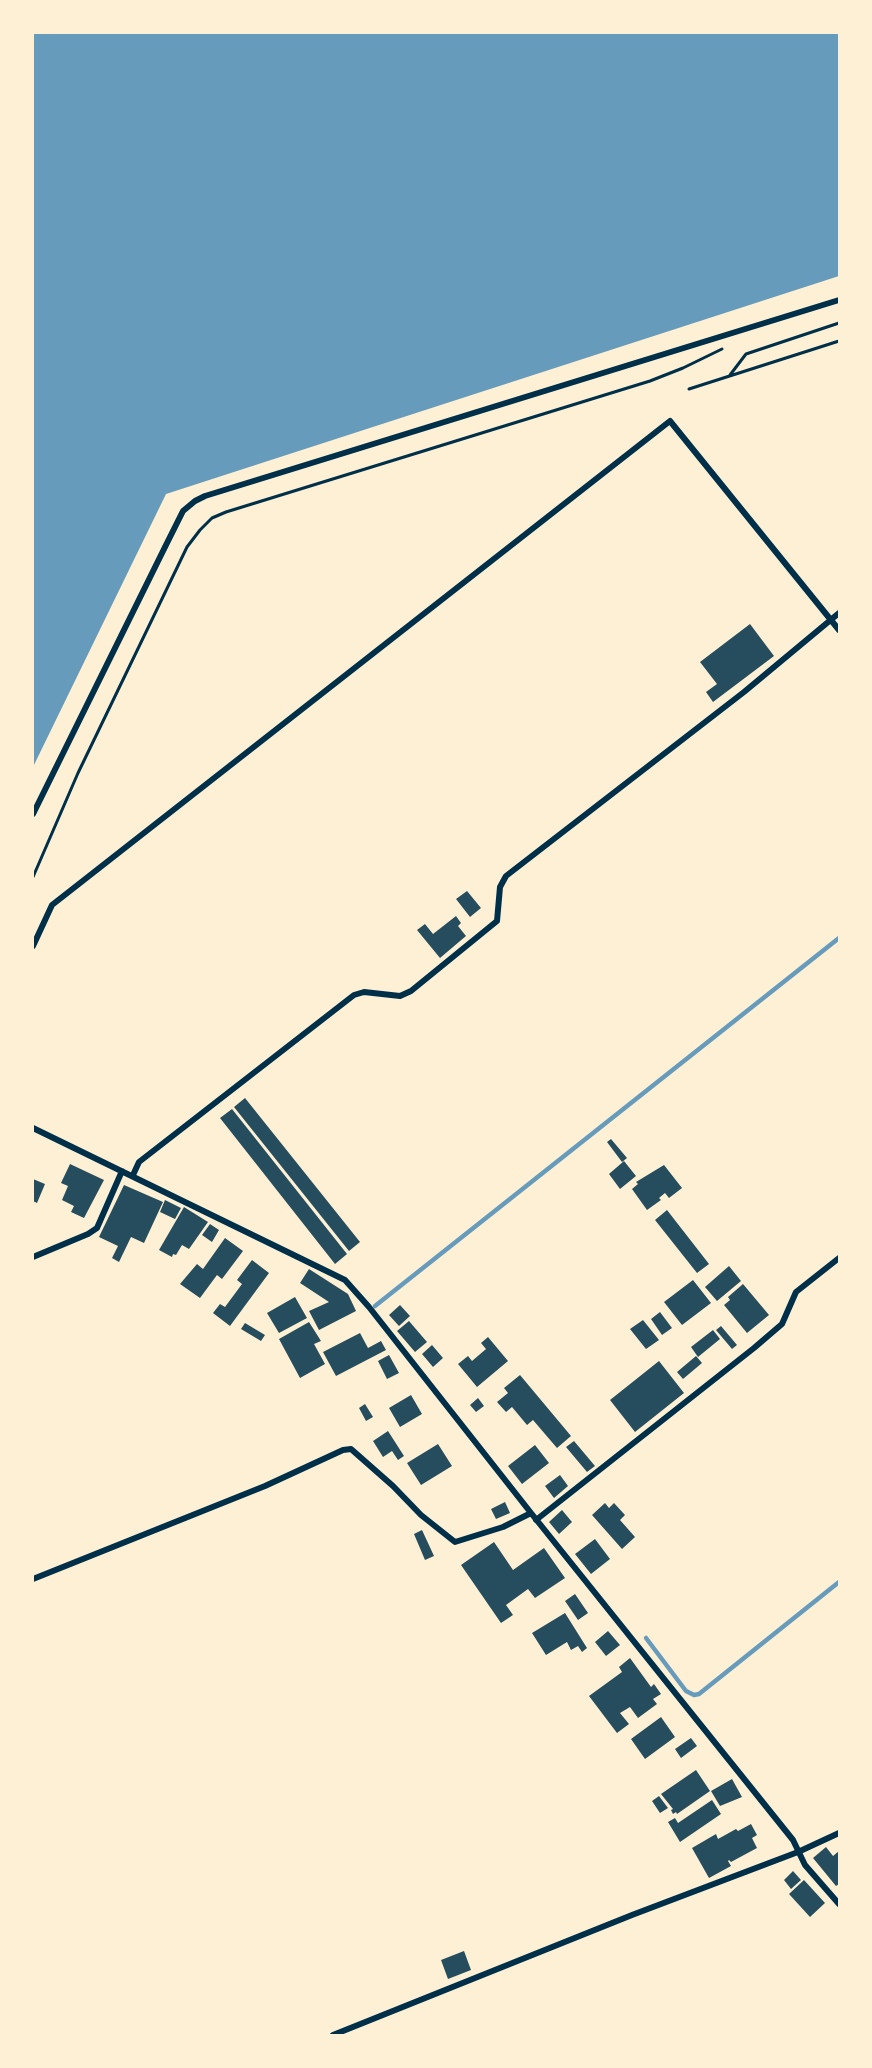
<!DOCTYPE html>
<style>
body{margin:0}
#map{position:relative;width:872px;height:2068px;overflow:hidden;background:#fdf0d5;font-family:Poppins,sans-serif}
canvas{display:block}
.frame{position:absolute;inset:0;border:34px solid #fdf0d5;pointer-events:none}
</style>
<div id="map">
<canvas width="872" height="2068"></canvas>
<div class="frame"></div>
</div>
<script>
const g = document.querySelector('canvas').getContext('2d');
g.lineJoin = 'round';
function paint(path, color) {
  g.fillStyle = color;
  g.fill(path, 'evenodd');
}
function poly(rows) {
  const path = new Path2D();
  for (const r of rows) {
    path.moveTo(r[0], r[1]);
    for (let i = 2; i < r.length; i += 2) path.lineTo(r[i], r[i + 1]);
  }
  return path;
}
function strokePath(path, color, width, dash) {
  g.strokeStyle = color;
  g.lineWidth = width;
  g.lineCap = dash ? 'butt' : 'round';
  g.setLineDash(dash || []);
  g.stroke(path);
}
paint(poly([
 [33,33,839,33,839,276,166,494,33,767]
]), '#669bbc');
strokePath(poly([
 [375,1306,839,938],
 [646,1638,686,1691,694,1695,699,1694,839,1582]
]), '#669bbc', 4.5);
paint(poly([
 [750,624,774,656,713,702,706,692,717,684,700,662],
 [467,891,481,908,470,917,456,899],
 [456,916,461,923,458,926,466,936,440,958,417,930,425,924,433,934],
 [245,1098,360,1242,349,1251,234,1107],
 [232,1109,347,1254,335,1264,220,1118],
 [611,1139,627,1158,622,1162,607,1142],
 [624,1161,636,1176,620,1189,609,1174],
 [70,1164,104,1180,84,1218,71,1212,74,1206,62,1200,68,1186,61,1183],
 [664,1165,682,1188,669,1198,665,1193,659,1198,661,1200,647,1210,632,1189,638,1184,636,1182],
 [33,1179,45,1184,37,1203,33,1201],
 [124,1185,163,1202,144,1243,131,1237,119,1262,112,1258,118,1246,99,1237],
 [165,1200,181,1208,175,1219,160,1212],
 [184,1207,208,1222,189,1249,182,1245,176,1255,173,1254,172,1257,159,1250],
 [667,1210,709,1264,697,1273,655,1220],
 [210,1224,219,1230,212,1242,202,1235],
 [225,1238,243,1251,222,1279,217,1275,200,1298,180,1284,197,1264,203,1269],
 [252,1260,269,1273,230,1326,213,1313,220,1304,225,1307,242,1284,237,1280],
 [729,1266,741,1281,717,1301,705,1287],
 [309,1269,348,1294,356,1311,319,1330,309,1311,329,1302,300,1283],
 [693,1280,711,1303,682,1325,664,1302],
 [743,1284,769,1315,747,1333,724,1305,730,1300,728,1297],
 [295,1297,307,1318,279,1333,267,1313],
 [400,1305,410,1316,399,1326,389,1315],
 [660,1312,672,1328,662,1335,651,1319],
 [643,1320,659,1340,646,1349,630,1329],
 [409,1321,427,1342,415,1352,397,1331],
 [309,1322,321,1341,314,1344,325,1364,300,1378,279,1339],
 [245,1323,265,1335,261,1341,241,1329],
 [721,1326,737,1345,732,1349,716,1330],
 [713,1330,720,1339,698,1357,691,1347],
 [360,1333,368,1348,381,1341,386,1350,336,1376,323,1352],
 [488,1337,508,1361,477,1387,458,1364,468,1356,472,1361,486,1349,481,1343],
 [432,1345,443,1358,433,1367,422,1354],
 [389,1355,399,1373,387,1379,378,1361],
 [696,1356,702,1363,683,1379,677,1372],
 [659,1361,684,1393,635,1432,610,1400],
 [520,1375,571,1436,557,1448,533,1420,527,1425,512,1407,506,1412,497,1402,508,1393,504,1388],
 [411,1395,422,1414,400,1427,389,1408],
 [478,1398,484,1406,476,1412,470,1405],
 [365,1404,373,1417,366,1421,359,1408],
 [388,1431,404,1456,398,1460,392,1451,383,1457,373,1441],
 [574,1441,595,1466,587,1472,566,1447],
 [438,1444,452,1466,421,1485,407,1463],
 [535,1445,549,1463,522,1484,508,1466],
 [560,1475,568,1486,554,1498,545,1486],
 [505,1502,510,1513,496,1519,491,1509],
 [605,1503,609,1508,614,1503,625,1515,620,1520,635,1537,622,1549,592,1515],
 [562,1510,572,1522,559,1534,549,1522],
 [422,1530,434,1556,425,1560,414,1534],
 [595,1539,610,1559,591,1574,575,1554],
 [494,1542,513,1570,544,1548,565,1578,535,1598,528,1589,506,1605,513,1615,501,1623,461,1565],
 [575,1594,588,1613,578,1620,565,1601],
 [565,1613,587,1648,582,1652,578,1646,571,1650,567,1642,546,1655,532,1633],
 [608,1631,620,1645,606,1656,595,1642],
 [630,1658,651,1687,654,1684,661,1694,653,1699,657,1704,638,1718,630,1707,620,1713,629,1724,617,1733,589,1696,622,1672,619,1667],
 [661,1717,675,1737,645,1759,631,1739],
 [691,1738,697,1746,681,1758,675,1749],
 [696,1770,710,1791,677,1814,676,1812,673,1814,671,1810,673,1809,661,1794],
 [732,1779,742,1797,720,1806,711,1791],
 [659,1796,668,1808,660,1813,652,1801],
 [712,1800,721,1814,680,1842,668,1822,675,1818,678,1823],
 [751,1824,757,1835,752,1838,757,1848,731,1862,729,1860,728,1861,731,1866,709,1878,692,1848,716,1834,718,1839,736,1829,738,1831],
 [826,1847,833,1856,839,1851,839,1884,836,1886,813,1858],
 [793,1871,801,1880,791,1889,784,1880],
 [804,1880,825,1903,810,1917,789,1894],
 [464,1951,471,1970,448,1979,441,1960]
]), '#264d5e');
strokePath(poly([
 [730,375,746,354,839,323],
 [689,389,839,341],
 [33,877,78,773,187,547,200,530,212,518,226,512,650,381,683,368,722,349]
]), '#003049', 3);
strokePath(poly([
 [33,814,166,545,183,511,195,501,205,496,839,300],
 [33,946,52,905,670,421,839,630],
 [33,1128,345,1280,369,1307,531,1513,793,1840,805,1865,839,1904],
 [133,1175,139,1162,354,995,364,992,400,996,411,991,497,921,500,887,506,876,744,692,839,613],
 [33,1257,88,1234,97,1228,122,1171],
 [536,1520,754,1348,782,1324,796,1292,839,1258],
 [33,1579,265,1486,343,1450,351,1449,393,1486,421,1515,455,1542,503,1527,531,1513],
 [333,2035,632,1915,798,1852,839,1833]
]), '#003049', 6);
</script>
